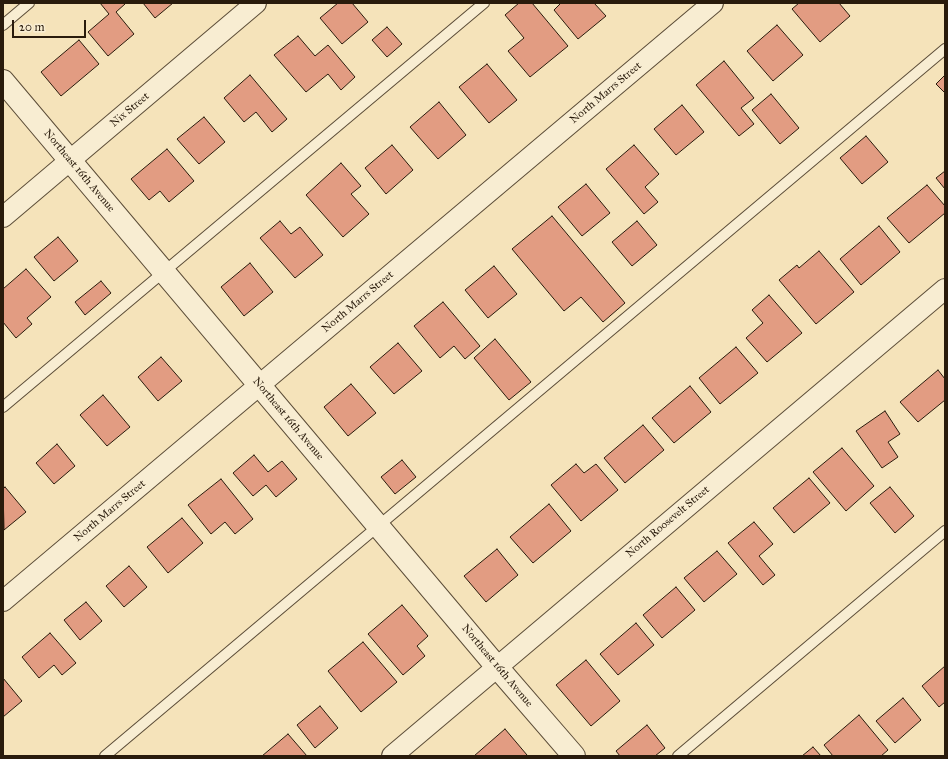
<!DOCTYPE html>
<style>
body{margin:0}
#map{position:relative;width:948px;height:759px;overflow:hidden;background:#f5e3ba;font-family:"IM FELL Great Primer",serif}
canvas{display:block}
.frame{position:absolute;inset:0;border:4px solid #291b0c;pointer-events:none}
.scale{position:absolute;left:12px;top:20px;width:74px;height:18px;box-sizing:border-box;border:2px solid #291b0c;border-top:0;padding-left:5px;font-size:12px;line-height:14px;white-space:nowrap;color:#291b0c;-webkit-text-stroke:3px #f8edd2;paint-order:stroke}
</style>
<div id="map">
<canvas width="948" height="759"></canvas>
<div class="frame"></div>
<div class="scale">20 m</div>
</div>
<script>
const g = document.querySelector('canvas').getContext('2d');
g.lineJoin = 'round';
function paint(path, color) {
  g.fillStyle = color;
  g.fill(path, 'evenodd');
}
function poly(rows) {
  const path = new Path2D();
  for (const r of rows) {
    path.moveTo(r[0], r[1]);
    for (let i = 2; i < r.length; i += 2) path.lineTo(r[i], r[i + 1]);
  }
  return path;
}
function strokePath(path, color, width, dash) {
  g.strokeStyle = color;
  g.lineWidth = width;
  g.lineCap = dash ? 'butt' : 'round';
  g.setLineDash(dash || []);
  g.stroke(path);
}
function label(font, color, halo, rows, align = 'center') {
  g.font = font + ' "IM FELL Great Primer",serif';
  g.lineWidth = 4;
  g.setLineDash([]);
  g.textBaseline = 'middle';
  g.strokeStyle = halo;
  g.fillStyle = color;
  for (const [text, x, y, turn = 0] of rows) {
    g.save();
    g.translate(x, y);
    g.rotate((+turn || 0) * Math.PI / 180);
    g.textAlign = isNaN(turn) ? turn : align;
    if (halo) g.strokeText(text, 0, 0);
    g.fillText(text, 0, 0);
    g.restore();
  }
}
const building = poly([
 [100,3,124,3,125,4,116,12,134,34,108,56,88,32,109,14,100,3],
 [143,3,173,3,155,18,143,3],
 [338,3,352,3,368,22,342,44,320,18,338,3],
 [519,3,532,3,568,46,530,77,508,51,524,38,505,15,519,3],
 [561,3,594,3,606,16,578,39,554,10,561,3],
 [799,3,839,3,850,16,820,42,792,9,799,3],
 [777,25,803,55,773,81,747,51,777,25],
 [387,27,402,44,387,57,372,40,387,27],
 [298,36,315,56,328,45,355,77,341,90,328,74,306,92,274,55,298,36],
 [79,40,99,64,61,96,41,72,79,40],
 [724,61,754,98,741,108,754,124,739,136,696,85,724,61],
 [487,64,517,100,489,123,459,87,487,64],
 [250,75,287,119,272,132,256,112,244,122,224,98,250,75],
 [945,75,945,93,936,84,945,75],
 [771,94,799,128,780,144,752,110,771,94],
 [439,102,466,135,438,159,410,127,439,102],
 [682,105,704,132,676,155,654,129,682,105],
 [204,117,225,142,199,164,177,139,204,117],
 [866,136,888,162,862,184,840,158,866,136],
 [392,145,413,170,386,194,365,168,392,145],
 [634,145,659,174,645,187,658,202,644,214,606,169,634,145],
 [167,149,194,181,169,202,160,191,149,200,131,179,167,149],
 [341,163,361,186,351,194,369,214,343,237,306,195,341,163],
 [945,171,945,189,936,178,945,171],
 [586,184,610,213,582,236,558,207,586,184],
 [927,185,945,206,945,213,909,243,887,218,927,185],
 [552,216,625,303,603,322,581,297,564,311,512,249,552,216],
 [280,221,291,234,300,227,323,255,295,278,260,238,280,221],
 [637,221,657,245,632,266,612,242,637,221],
 [879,226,900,252,861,285,840,259,879,226],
 [58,237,78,261,54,281,34,257,58,237],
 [819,251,854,292,816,324,779,280,797,265,799,268,819,251],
 [250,263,273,292,244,316,221,287,250,263],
 [494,266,517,294,488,318,465,290,494,266],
 [26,269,51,297,27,318,32,324,16,338,3,322,3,289,26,269],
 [101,281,111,293,85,315,75,302,101,281],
 [769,295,802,333,767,362,746,338,763,323,752,310,769,295],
 [443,302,480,346,465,359,454,346,440,358,414,326,443,302],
 [495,339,531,382,509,400,474,358,495,339],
 [398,343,422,371,394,394,370,367,398,343],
 [736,347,758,373,720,404,699,378,736,347],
 [161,357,182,381,158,401,138,377,161,357],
 [938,370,945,379,945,400,918,422,900,402,938,370],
 [351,384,376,413,348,436,324,407,351,384],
 [690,386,711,412,674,443,652,418,690,386],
 [103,395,130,427,107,446,80,415,103,395],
 [885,411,900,434,888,442,898,457,882,468,856,431,885,411],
 [643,425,664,450,625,483,604,458,643,425],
 [57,444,75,466,54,484,36,463,57,444],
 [842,448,874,486,846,511,813,472,842,448],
 [254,455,268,472,282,461,297,479,276,497,266,485,253,496,233,473,254,455],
 [402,460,416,477,395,494,381,477,402,460],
 [576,464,584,473,596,464,618,490,581,521,551,485,576,464],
 [809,478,830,503,794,533,773,508,809,478],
 [221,479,253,519,235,534,225,522,211,534,188,505,221,479],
 [5,487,26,512,4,530,3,489,5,487],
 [890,487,914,516,895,533,870,503,890,487],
 [549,504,571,531,533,563,510,537,549,504],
 [182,518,203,543,168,573,147,547,182,518],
 [754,522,773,544,759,556,775,575,763,585,728,543,754,522],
 [497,549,518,575,486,602,464,576,497,549],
 [717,551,737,574,704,602,684,578,717,551],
 [129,566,147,587,124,607,106,586,129,566],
 [676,587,695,610,662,638,643,615,676,587],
 [86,602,102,621,80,640,64,620,86,602],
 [402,605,428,636,417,646,425,656,403,675,368,634,402,605],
 [636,623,654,645,618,675,600,654,636,623],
 [50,633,76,663,62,675,54,665,39,678,22,657,50,633],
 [363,642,397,682,361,712,328,671,363,642],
 [586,660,620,701,591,726,556,685,586,660],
 [945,666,945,702,939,707,922,686,945,666],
 [3,678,22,701,3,717,3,678],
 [903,698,921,720,895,743,876,721,903,698],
 [320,706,338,728,315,748,297,725,320,706],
 [859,715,888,750,881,756,833,756,824,745,859,715],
 [647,725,665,748,655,756,620,756,616,751,647,725],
 [505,729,527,755,525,756,474,756,505,729],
 [288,734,307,756,262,756,288,734],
 [813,747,821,756,802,756,813,747]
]);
paint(building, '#e29c82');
strokePath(building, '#291b0c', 1);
const service = poly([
 [3,25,29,3],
 [3,407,484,3],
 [105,756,945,49],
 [678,756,945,531]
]);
const minor = poly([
 [3,217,256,3],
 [3,601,713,3],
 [392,756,945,289]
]);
const tertiary = poly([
 [3,81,497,667,574,756]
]);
strokePath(service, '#5c4d38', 12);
strokePath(minor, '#5c4d38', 22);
strokePath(tertiary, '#5c4d38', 24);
strokePath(service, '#f8edd2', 10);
strokePath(minor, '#f8edd2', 20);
strokePath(tertiary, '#f8edd2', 22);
label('11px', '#291b0c', '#f8edd2', [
 ["North Marrs Street",606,93,-40],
 ["Nix Street",130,110,-40],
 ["Northeast 16th Avenue",79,171,50],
 ["North Marrs Street",358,302,-40],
 ["Northeast 16th Avenue",288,419,50],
 ["North Marrs Street",110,511,-40],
 ["North Roosevelt Street",668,522,-40],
 ["Northeast 16th Avenue",497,666,50]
]);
</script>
